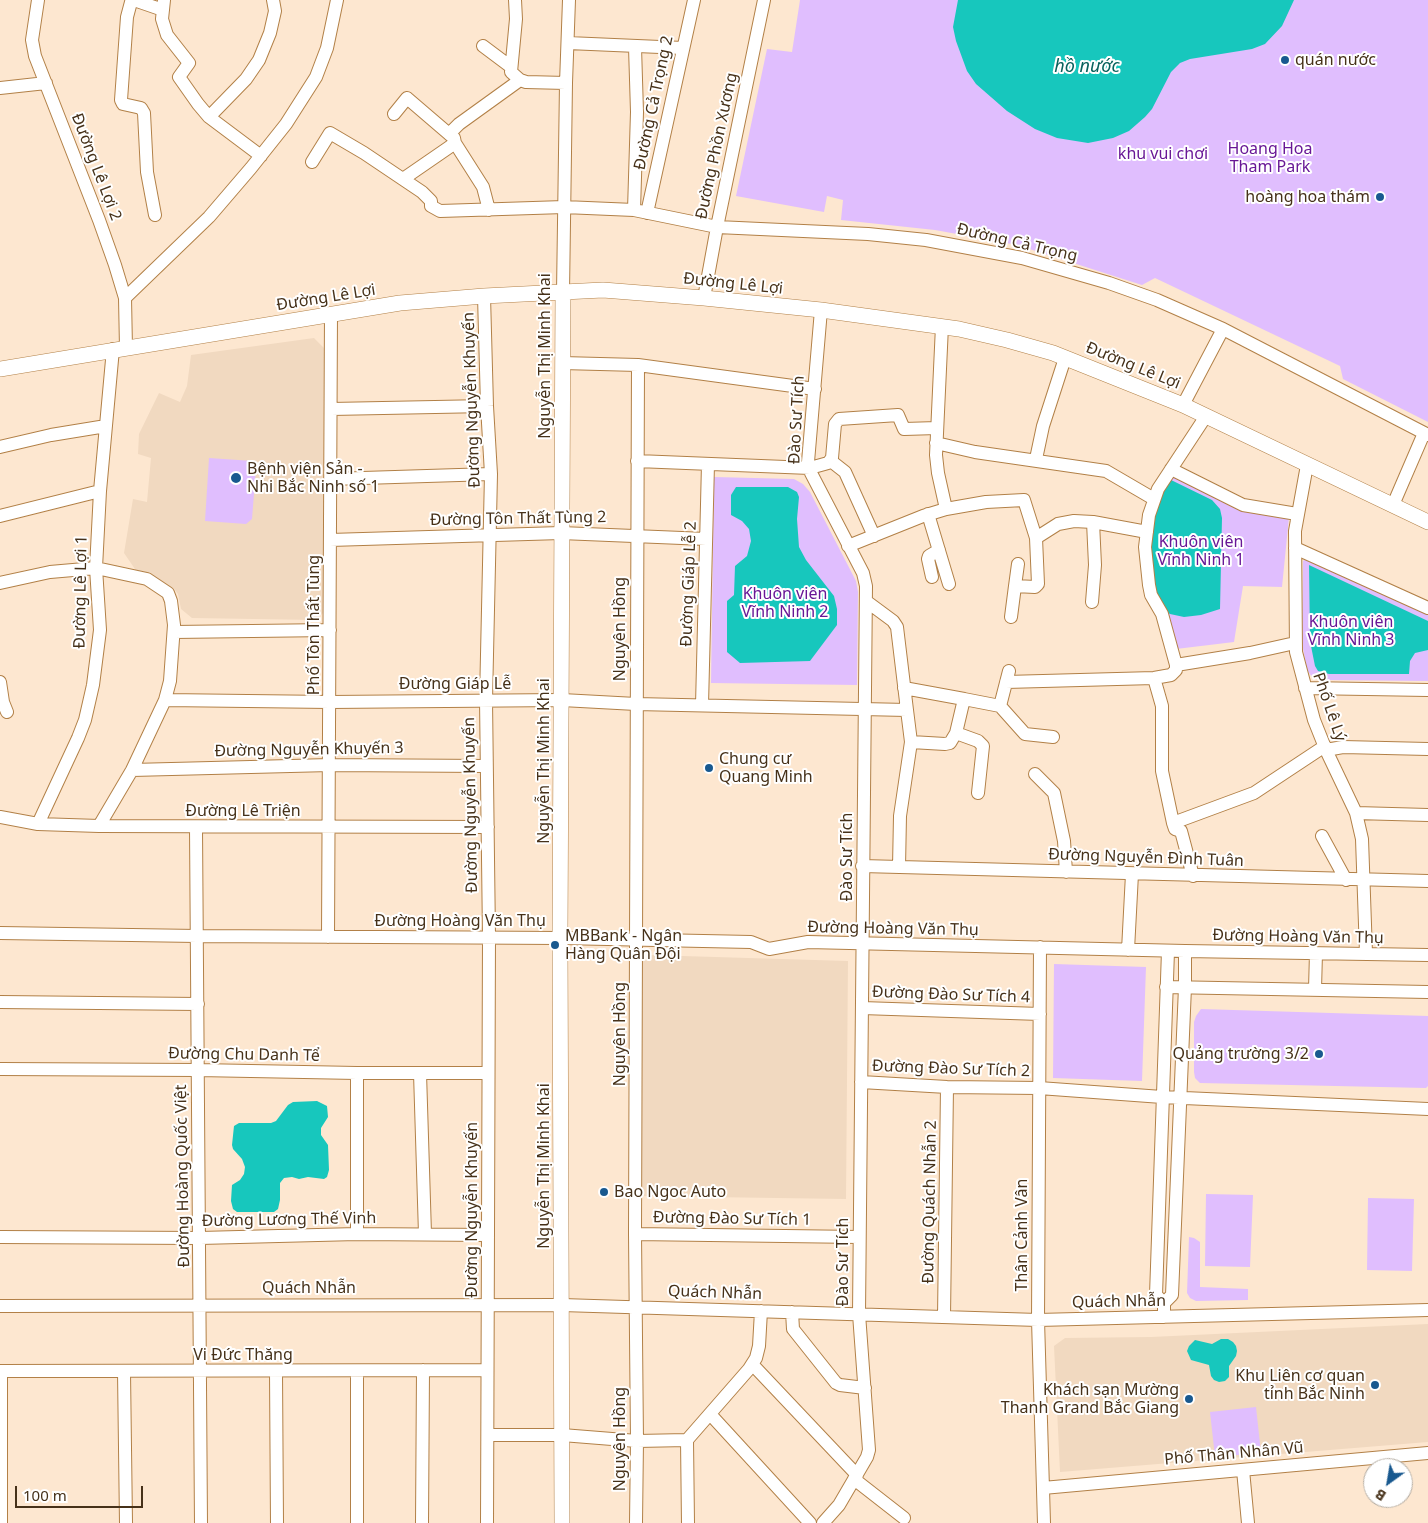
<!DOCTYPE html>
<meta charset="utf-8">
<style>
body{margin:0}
#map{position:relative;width:1428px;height:1523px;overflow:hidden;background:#fde7d0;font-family:"Noto Sans",sans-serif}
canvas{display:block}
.north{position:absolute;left:1363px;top:1458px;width:50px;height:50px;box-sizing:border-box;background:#fff;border:1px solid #b5ada3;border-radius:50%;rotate:212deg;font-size:14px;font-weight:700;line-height:20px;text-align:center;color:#463119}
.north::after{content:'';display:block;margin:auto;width:18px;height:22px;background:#19598f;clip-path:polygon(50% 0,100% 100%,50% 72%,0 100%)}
.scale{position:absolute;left:15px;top:1486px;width:128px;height:22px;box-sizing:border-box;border:2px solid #463119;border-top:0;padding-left:6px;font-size:15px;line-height:18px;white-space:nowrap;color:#463119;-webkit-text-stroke:4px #fff;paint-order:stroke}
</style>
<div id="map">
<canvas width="1428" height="1523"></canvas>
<div class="north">B</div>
<div class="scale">100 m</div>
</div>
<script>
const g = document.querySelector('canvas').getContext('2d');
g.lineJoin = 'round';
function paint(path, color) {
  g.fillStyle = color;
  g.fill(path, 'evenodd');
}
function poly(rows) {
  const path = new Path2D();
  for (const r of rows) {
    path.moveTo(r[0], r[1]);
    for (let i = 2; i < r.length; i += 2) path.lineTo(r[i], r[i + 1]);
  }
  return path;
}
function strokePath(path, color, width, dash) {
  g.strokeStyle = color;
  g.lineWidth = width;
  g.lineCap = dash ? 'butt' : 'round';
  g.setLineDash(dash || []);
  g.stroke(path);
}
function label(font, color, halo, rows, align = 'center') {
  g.font = font + ' "Noto Sans",sans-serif';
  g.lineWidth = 4;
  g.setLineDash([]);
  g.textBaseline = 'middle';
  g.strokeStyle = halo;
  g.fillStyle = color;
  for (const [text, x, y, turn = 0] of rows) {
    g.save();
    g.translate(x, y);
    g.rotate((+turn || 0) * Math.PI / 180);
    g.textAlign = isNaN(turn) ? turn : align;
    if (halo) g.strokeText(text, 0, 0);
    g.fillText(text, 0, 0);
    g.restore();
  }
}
paint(poly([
 [314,338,324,348,323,613,316,620,192,618,181,609,178,594,174,589,158,579,137,572,124,553,133,499,147,502,151,458,138,454,139,434,159,393,180,402,187,386,191,355],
 [649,955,848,961,846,1199,639,1196,639,965],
 [1428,1324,1428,1442,1060,1472,1054,1346,1065,1338,1151,1337]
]), '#f1d9c0');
paint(poly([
 [800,0,1428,0,1428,422,1343,379,1340,366,1155,278,1142,285,1017,245,935,230,841,220,843,200,827,196,824,212,736,196,767,49,792,52],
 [209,458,253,461,256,468,252,519,246,524,205,521],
 [1170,474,1289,517,1282,587,1243,586,1234,642,1176,649,1168,620],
 [714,477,794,479,803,484,810,492,856,581,858,592,857,685,711,683],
 [1308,558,1428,613,1428,681,1320,680,1312,677,1307,670,1302,643,1303,561],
 [1054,964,1146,967,1142,1081,1053,1078],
 [1201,1009,1428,1016,1428,1086,1426,1088,1200,1083,1195,1078,1194,1072,1194,1022,1196,1016],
 [1206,1194,1253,1195,1250,1267,1205,1266],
 [1368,1198,1414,1199,1412,1271,1367,1270],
 [1189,1237,1194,1238,1200,1242,1200,1287,1248,1289,1248,1300,1196,1301,1190,1298,1187,1293],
 [1256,1407,1261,1453,1215,1457,1210,1412]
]), '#e0befe');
paint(poly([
 [958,0,1294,0,1282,26,1265,44,1252,49,1190,59,1180,63,1171,72,1152,109,1145,117,1129,131,1113,138,1088,143,1057,138,1035,129,1007,111,976,84,967,71,956,41,953,27],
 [1169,479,1212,500,1220,509,1222,518,1220,609,1201,615,1184,617,1170,614,1160,607,1148,553,1155,508],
 [736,487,788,487,797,492,799,497,797,519,799,547,806,560,834,596,837,609,837,625,810,661,740,663,727,652,727,601,734,595,735,566,747,556,751,541,749,529,742,521,731,515,731,495],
 [1309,565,1428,621,1428,650,1415,653,1410,661,1409,674,1329,674,1318,671,1315,666,1310,641],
 [317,1101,327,1106,328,1117,321,1128,321,1135,328,1145,329,1170,327,1177,324,1179,308,1177,299,1179,292,1177,284,1178,280,1183,280,1200,278,1209,274,1212,237,1212,233,1209,231,1201,232,1185,240,1180,244,1174,245,1167,242,1159,233,1149,232,1145,234,1126,239,1123,271,1123,276,1121,288,1105,293,1102],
 [1221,1339,1228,1339,1233,1342,1236,1346,1237,1351,1236,1356,1229,1366,1229,1377,1225,1381,1219,1382,1214,1380,1211,1376,1209,1365,1191,1360,1187,1351,1189,1346,1195,1340,1212,1344]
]), '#17c7bd');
const minor = poly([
 [38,0,32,40,35,56,99,220,115,265,125,298,126,348],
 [164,0,162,19,167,35,189,63,179,77,198,104,209,117,261,156],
 [515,0,516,19,511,72,520,80,526,82,566,83],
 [568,43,683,48],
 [483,46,511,67],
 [0,88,46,83],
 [394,114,407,98,449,134],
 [209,117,246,79,259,60,270,33,275,11,273,0],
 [455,143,483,187,489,210],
 [312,162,330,133,364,153,422,192,431,201,431,206,440,211,564,207,634,210,717,227,868,234,926,240,1022,258,1109,283,1157,300,1223,329,1428,435],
 [403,179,448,148,455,143,454,138,449,134,459,124,520,80],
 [634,210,637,112,635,47],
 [647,213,694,0],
 [155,215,147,172,144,113,141,108,123,104,121,100,127,17,131,2,134,0,163,10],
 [563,292,566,83,569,0],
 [484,296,487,406,491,474,486,700,489,937,487,1523],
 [125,298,209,217,251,168,286,124,316,77,327,48,337,0],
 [704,298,717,227,764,0],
 [821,310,808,462,811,473,863,573,866,586,859,1314,869,1450,867,1457,839,1505,823,1523],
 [942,326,936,455,938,473,946,509,986,502,1024,500,1036,538,1058,524,1074,521,1093,522,1147,532],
 [562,363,638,365,815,389],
 [1183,405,1223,329],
 [331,409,487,406],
 [936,443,975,452,1106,471,1154,499],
 [0,447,51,435,106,426],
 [1036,459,1043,426,1065,358],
 [637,461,810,468,828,463,832,458,835,424,839,419,898,415,904,429,937,428],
 [831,461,845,472,874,536],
 [1307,465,1295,531,1296,652,1314,720,1326,750,1356,813,1362,839,1366,953],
 [1171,469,1243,505,1297,514],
 [331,479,491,474],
 [1393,505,1424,433],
 [928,514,949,584],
 [0,516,100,491],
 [330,540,561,533,706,539],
 [848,546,923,516,946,509],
 [1295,548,1428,608],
 [932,577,928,559,929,556,939,550],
 [0,583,50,572,96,568,147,579,168,593,171,601,174,625,170,681,165,700,132,770,99,826],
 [1015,586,1018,564],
 [1092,602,1095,565,1093,522],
 [1011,617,1015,586,1035,587,1038,584,1036,538],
 [174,632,330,630],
 [1176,665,1162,614,1151,595,1149,585,1145,547,1149,515,1158,489,1206,416],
 [1154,678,1162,706,1162,771,1173,823,1254,793,1325,746],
 [0,682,3,702,7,712],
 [1006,682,1154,678,1171,675,1176,670,1176,665,1250,653,1295,643],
 [904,688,964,699,956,733,950,743,945,744,911,742],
 [1305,688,1428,690],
 [964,699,1000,706,1009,671],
 [165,700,330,702,562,700,636,704,907,710,897,627,893,621,866,601],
 [702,705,708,464],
 [1000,706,1025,734,1053,737],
 [956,733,978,741,983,746,978,793],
 [1326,750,1343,747,1428,749],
 [132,770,330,765,486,766],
 [1035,774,1054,793,1064,841,1066,872],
 [1356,813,1428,815],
 [0,817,38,824,99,826,488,827],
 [1173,823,1175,829,1181,831,1193,876],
 [38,824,78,738,85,720,93,685,100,630,96,568,100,491,113,349],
 [196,828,201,1523],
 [1322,836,1346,880],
 [862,866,1428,881],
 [899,867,900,816,911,742,907,710],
 [0,933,197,936,560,938,751,942,769,949,808,942,1185,951,1428,955],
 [328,937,331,314],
 [1040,947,1038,1320,1044,1523],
 [1128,950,1132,874],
 [1166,987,1428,992],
 [1315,989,1316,953],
 [0,1002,198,1004],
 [862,1008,1040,1014],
 [0,1069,198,1070,357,1073,488,1073],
 [420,1073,425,1234],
 [861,1082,947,1087,1039,1088,1162,1097,1428,1109],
 [357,1234,357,1073],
 [635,1234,859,1237],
 [0,1237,200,1238,357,1234,488,1235],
 [1164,1303,1172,1295,1185,987,1185,951],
 [0,1306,562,1305,1038,1320,1428,1310],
 [792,1312,793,1329,836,1383,840,1385,865,1388],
 [944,1317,947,1087],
 [1164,1317,1164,1303,1156,1295,1168,951],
 [752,1364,857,1475],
 [0,1371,487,1370],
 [124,1372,126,1523],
 [276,1372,277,1523],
 [710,1414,810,1523],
 [488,1435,562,1435,637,1441,687,1440],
 [1243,1470,1248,1523],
 [854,1479,904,1518],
 [1043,1488,1428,1453],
 [1,1523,1,1371],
 [357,1523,357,1371],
 [422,1523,423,1370],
 [636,1523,637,1441,635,1234,638,365],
 [688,1523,687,1440,749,1369,756,1358,759,1346,761,1311]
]);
const major = poly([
 [0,369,400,303,484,296,603,290,704,298,821,310,959,329,1007,340,1053,353,1183,405,1428,522],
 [562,1523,560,938,563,292]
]);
strokePath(minor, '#b28047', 14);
strokePath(major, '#b28047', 16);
strokePath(minor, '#fff', 12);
strokePath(major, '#fff', 15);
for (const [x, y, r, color] of [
 [1285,60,5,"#19598f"],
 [1380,197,5,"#19598f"],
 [236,478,6,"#19598f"],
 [709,768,5,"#19598f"],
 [555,945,5,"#19598f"],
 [1319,1054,5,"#19598f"],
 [604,1192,5,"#19598f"],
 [1375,1385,5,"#19598f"],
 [1189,1399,5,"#19598f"]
]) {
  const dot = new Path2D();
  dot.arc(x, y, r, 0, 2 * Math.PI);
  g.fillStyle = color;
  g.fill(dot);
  strokePath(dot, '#fff', 2);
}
label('16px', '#463119', '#fff', [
 ["quán nước",1295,60],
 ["hoàng hoa thám",1370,197,"right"],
 ["Bệnh viện Sản -",247,469],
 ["Nhi Bắc Ninh số 1",247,487],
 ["Chung cư",719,759],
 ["Quang Minh",719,777],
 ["MBBank - Ngân",565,936],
 ["Hàng Quân Đội",565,954],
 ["Quảng trường 3/2",1309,1054,"right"],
 ["Bao Ngoc Auto",614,1192],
 ["Khu Liên cơ quan",1365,1376,"right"],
 ["tỉnh Bắc Ninh",1365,1394,"right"],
 ["Khách sạn Mường",1179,1390,"right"],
 ["Thanh Grand Bắc Giang",1179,1408,"right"]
], 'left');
label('16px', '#463119', '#fff', [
 ["Đường Cả Trọng 2",654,103,-78],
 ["Đường Phồn Xương",717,146,-78],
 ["Đường Lê Lợi 2",96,167,69],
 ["Đường Cả Trọng",1017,243,13],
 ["Đường Lê Lợi",733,284,6],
 ["Đường Lê Lợi",326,298,-9],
 ["Nguyễn Thị Minh Khai",545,356,-90],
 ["Đường Lê Lợi",1133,366,22],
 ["Đường Nguyễn Khuyến",472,400,-92],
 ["Đào Sư Tích",797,420,-87],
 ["Đường Tôn Thất Tùng 2",518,519,-1],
 ["Đường Giáp Lễ 2",689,584,-88],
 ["Đường Lê Lợi 1",81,592,-89],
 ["Phố Tôn Thất Tùng",314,625,-90],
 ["Nguyên Hồng",620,629,-90],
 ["Đường Giáp Lễ",455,684],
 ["Phố Lê Lý",1329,707,71],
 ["Đường Nguyễn Khuyến 3",309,750,-1],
 ["Nguyễn Thị Minh Khai",544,761,-90],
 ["Đường Nguyễn Khuyến",471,805,-91],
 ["Đường Lê Triện",243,811],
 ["Đào Sư Tích",847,857,-90],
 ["Đường Nguyễn Đình Tuân",1146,858,2],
 ["Đường Hoàng Văn Thụ",460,921],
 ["Đường Hoàng Văn Thụ",893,929,1],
 ["Đường Hoàng Văn Thụ",1298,937,1],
 ["Đường Đào Sư Tích 4",951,995,2],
 ["Nguyên Hồng",620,1034,-90],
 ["Đường Chu Danh Tể",244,1055,1],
 ["Đường Đào Sư Tích 2",951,1069,2],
 ["Nguyễn Thị Minh Khai",544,1166,-90],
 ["Đường Hoàng Quốc Việt",183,1176,-91],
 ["Đường Quách Nhẫn 2",930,1202,-89],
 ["Đường Nguyễn Khuyến",472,1210,-90],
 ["Đường Đào Sư Tích 1",732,1219,1],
 ["Đường Lương Thế Vinh",289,1220,-1],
 ["Thân Cảnh Vân",1022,1235,-90],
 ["Đào Sư Tích",843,1262,-90],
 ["Quách Nhẫn",309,1288],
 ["Quách Nhẫn",715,1293,2],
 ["Quách Nhẫn",1119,1302,-1],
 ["Vi Đức Thăng",243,1355],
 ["Nguyên Hồng",620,1439,-90],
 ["Phố Thân Nhân Vũ",1234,1454,-5]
]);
label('16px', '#681796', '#fff', [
 ["Hoang Hoa",1270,149],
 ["Tham Park",1270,167],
 ["khu vui chơi",1163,154],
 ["Khuôn viên",1201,542],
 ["Vĩnh Ninh 1",1201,560],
 ["Khuôn viên",785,594],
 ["Vĩnh Ninh 2",785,612],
 ["Khuôn viên",1351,622],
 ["Vĩnh Ninh 3",1351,640]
]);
label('italic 18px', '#08625d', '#fff', [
 ["hồ nước",1087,67]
]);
</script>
